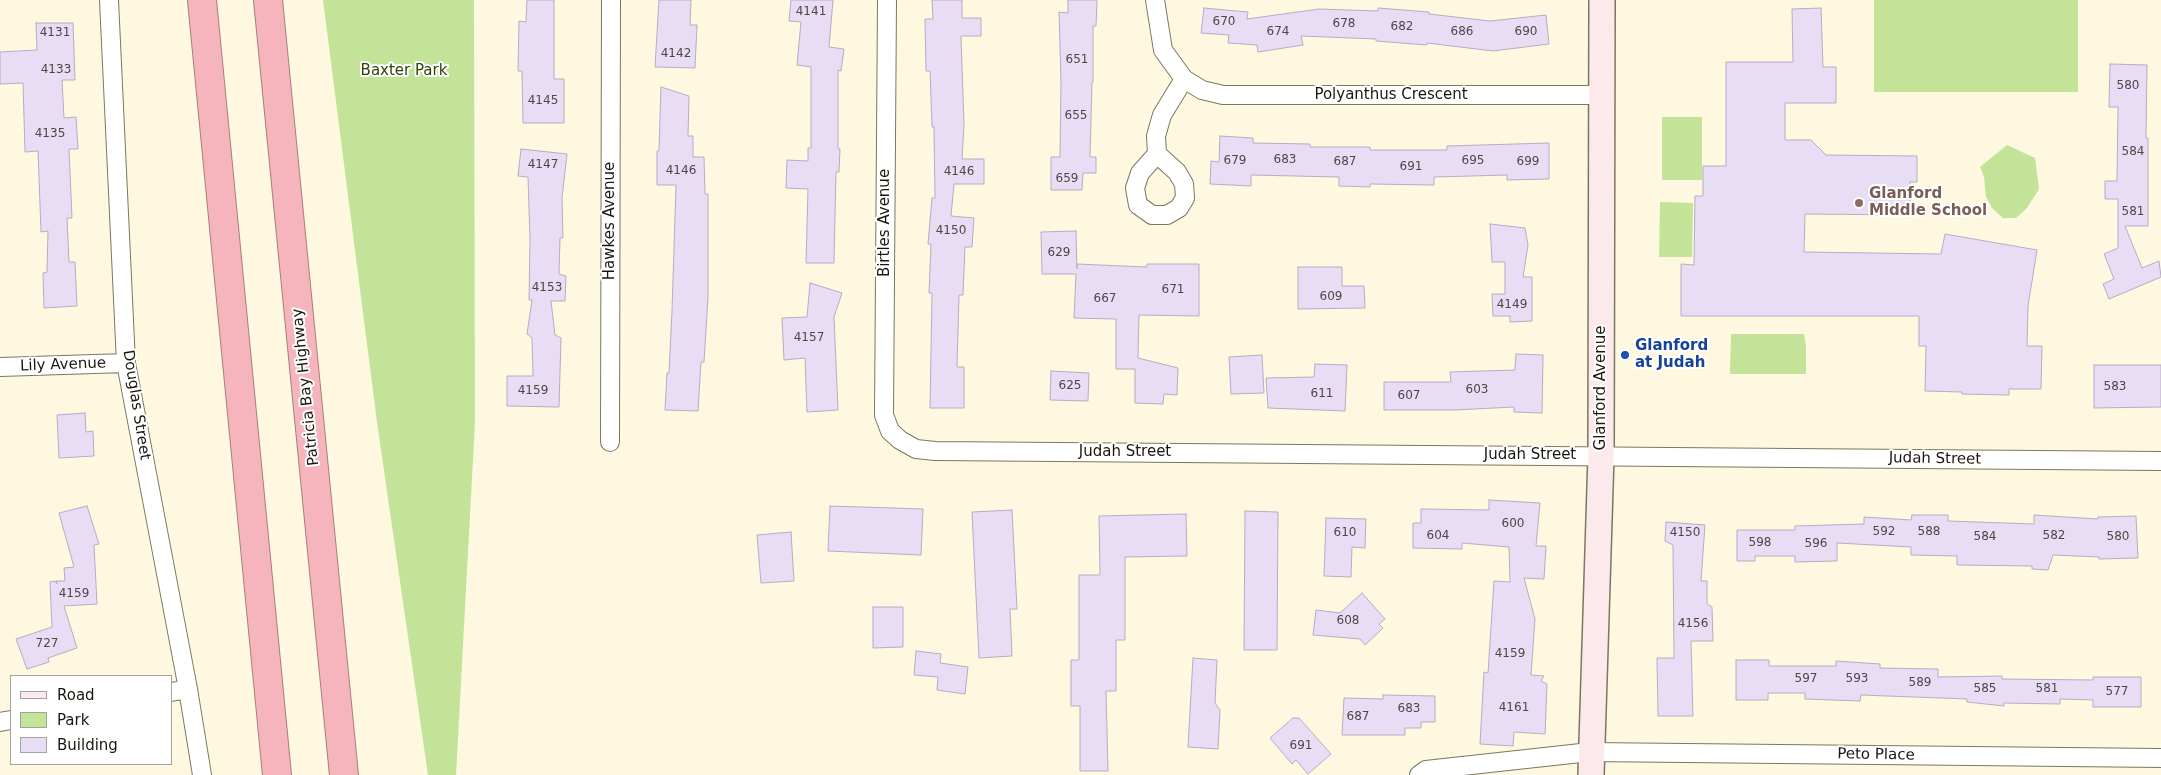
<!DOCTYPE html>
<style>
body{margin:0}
#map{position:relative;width:2161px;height:775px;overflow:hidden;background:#fdf8df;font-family:"DejaVu Sans",sans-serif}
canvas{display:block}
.legend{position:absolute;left:10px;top:675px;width:162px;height:90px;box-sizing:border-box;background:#fff;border:1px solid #a3a29f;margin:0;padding:6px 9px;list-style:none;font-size:15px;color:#19170e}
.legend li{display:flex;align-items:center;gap:10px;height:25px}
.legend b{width:25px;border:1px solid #a3a29f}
</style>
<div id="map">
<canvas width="2161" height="775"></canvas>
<ul class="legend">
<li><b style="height:6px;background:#fce9eb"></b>Road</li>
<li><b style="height:14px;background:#c3e399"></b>Park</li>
<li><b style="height:14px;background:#e7ddf5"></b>Building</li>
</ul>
</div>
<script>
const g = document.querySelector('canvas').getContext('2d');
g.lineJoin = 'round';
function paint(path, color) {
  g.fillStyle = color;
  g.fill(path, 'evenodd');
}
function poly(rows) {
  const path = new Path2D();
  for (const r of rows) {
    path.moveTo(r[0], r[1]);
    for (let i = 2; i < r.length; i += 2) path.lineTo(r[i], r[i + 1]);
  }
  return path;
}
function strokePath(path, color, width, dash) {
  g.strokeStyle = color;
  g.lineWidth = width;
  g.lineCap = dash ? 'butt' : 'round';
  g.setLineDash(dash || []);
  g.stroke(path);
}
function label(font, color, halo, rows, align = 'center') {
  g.font = font + ' "DejaVu Sans",sans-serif';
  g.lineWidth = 4;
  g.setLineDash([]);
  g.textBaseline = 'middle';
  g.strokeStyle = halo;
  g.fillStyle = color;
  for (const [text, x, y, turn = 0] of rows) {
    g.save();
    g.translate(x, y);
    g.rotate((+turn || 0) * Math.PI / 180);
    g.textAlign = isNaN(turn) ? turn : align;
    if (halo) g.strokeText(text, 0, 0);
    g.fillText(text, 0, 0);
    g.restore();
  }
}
paint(poly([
 [323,0,474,0,475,422,456,775,428,775,377,422],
 [1874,0,2078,0,2078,92,1874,92],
 [1662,117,1702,117,1702,180,1662,180],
 [2007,145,2035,158,2039,189,2027,208,2016,218,2003,218,1992,208,1986,197,1984,177,1980,167],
 [1660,202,1693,203,1692,257,1659,257],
 [1731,334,1804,334,1806,347,1806,374,1730,374]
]), '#c3e399');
const building = poly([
 [527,0,554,0,554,79,564,79,564,123,523,123,522,71,518,71,519,21,526,22,527,0],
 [659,0,691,0,690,25,697,25,695,68,655,67,659,0],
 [791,0,833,0,829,47,844,49,841,71,838,70,838,149,840,149,839,172,836,172,834,263,806,263,808,189,786,188,787,160,808,161,808,148,811,148,811,67,797,65,801,22,789,21,791,0],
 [932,0,962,0,962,18,981,18,981,36,961,36,964,125,962,159,984,159,984,184,954,184,951,216,974,218,972,247,965,247,963,295,959,295,957,367,964,367,964,408,930,408,932,293,929,293,931,244,928,244,932,198,935,198,934,127,932,127,930,71,926,71,925,19,933,19,932,0],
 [1068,0,1097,0,1096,26,1093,26,1093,82,1092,82,1090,157,1096,157,1096,173,1083,173,1082,190,1051,190,1051,157,1060,157,1061,82,1059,12,1068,13,1068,0],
 [1204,8,1248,12,1247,19,1319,9,1378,11,1378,8,1429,12,1429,14,1490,21,1546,15,1549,44,1493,51,1427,43,1427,45,1376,41,1376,39,1301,36,1303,45,1258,52,1257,45,1228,43,1229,35,1201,33,1204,8],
 [1821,8,1823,67,1836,67,1836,103,1785,103,1785,140,1811,140,1826,155,1917,156,1917,182,1910,182,1910,215,1805,214,1804,252,1941,254,1945,234,2037,250,2028,306,2027,346,2042,346,2041,389,2009,389,2009,395,1962,394,1962,392,1925,391,1926,346,1919,346,1919,316,1681,316,1681,264,1694,265,1695,196,1703,196,1703,166,1726,166,1726,62,1793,62,1792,9,1821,8],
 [36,23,73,23,75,80,62,80,64,118,76,117,78,149,69,149,72,218,67,218,69,262,75,262,77,306,44,308,43,273,47,272,48,231,41,232,38,151,25,152,23,83,0,84,0,52,37,50,36,23],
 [2110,64,2147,65,2146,138,2148,138,2148,226,2125,226,2142,268,2159,261,2161,277,2109,299,2103,284,2114,279,2104,254,2118,248,2118,199,2105,199,2105,181,2117,181,2118,107,2109,107,2110,64],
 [661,87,689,96,688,136,693,136,693,157,704,157,705,194,708,194,708,297,704,362,701,362,698,411,665,410,667,373,669,373,672,311,676,185,657,185,657,151,659,151,661,87],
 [1220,136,1253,138,1253,143,1310,144,1310,147,1370,147,1370,150,1447,150,1447,146,1549,143,1549,179,1507,180,1507,175,1434,177,1434,185,1370,184,1370,187,1339,186,1339,177,1251,175,1251,186,1210,184,1211,161,1219,162,1220,136],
 [521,149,567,154,562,198,563,238,560,238,559,274,566,276,565,301,551,301,555,335,561,338,559,407,507,406,507,376,533,376,532,338,527,334,532,300,529,300,530,239,528,177,518,176,521,149],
 [1490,224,1525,228,1528,245,1523,277,1532,277,1532,321,1510,322,1510,316,1493,316,1492,294,1505,294,1505,262,1492,262,1490,224],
 [1076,231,1077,269,1077,264,1147,267,1147,264,1199,264,1199,316,1139,315,1138,358,1178,368,1177,395,1164,394,1163,404,1135,403,1135,369,1116,369,1116,319,1074,318,1076,274,1042,274,1041,232,1076,231],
 [1298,267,1342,267,1342,286,1364,286,1365,308,1298,309,1298,267],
 [810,283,842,293,834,317,838,410,807,412,805,358,784,360,782,318,807,317,810,283],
 [1516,354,1543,355,1542,413,1514,412,1514,407,1454,410,1384,410,1384,382,1451,382,1450,372,1515,370,1516,354],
 [1262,355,1264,393,1231,394,1229,357,1262,355],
 [1315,364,1347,365,1345,411,1268,408,1266,378,1314,377,1315,364],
 [2094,365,2161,365,2161,407,2094,408,2094,365],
 [1051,371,1089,373,1088,401,1050,400,1051,371],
 [85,413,86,432,93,431,94,456,59,458,57,415,85,413],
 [1489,500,1540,503,1536,546,1546,546,1544,579,1524,578,1535,619,1531,675,1544,676,1541,681,1547,684,1545,734,1514,732,1513,746,1480,744,1484,672,1488,673,1494,581,1510,582,1509,547,1462,543,1462,549,1413,548,1413,523,1421,523,1421,509,1489,510,1489,500],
 [87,506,99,544,94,545,97,604,64,606,77,648,48,658,49,662,27,669,16,639,52,627,50,582,55,581,57,584,56,581,65,581,64,568,74,567,59,513,87,506],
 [830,506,923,509,921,555,828,551,830,506],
 [1012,510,1017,609,1010,609,1012,656,979,658,972,512,1012,510],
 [1245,511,1278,512,1277,650,1244,650,1245,511],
 [1186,514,1187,556,1125,557,1125,640,1116,640,1116,691,1106,691,1108,771,1080,771,1080,706,1071,706,1071,660,1079,660,1079,575,1100,575,1099,516,1186,514],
 [1912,515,1948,515,1948,521,2034,524,2034,515,2098,519,2098,517,2136,516,2138,558,2099,559,2099,557,2053,555,2048,570,2032,569,2032,566,1957,565,1957,556,1911,555,1911,547,1837,543,1837,561,1795,562,1795,556,1755,556,1755,561,1737,561,1737,530,1795,530,1795,526,1864,524,1864,517,1911,520,1912,515],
 [1326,518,1366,519,1365,548,1352,547,1351,577,1324,576,1326,518],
 [1666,522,1705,525,1701,581,1707,581,1707,604,1712,607,1713,641,1691,641,1693,716,1658,716,1657,658,1674,658,1673,545,1665,541,1666,522],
 [791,532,794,581,761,583,757,535,791,532],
 [1362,593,1385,619,1379,624,1383,628,1365,645,1360,639,1313,635,1316,610,1340,613,1362,593],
 [873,607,903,607,903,647,873,648,873,607],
 [916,651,941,654,940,663,968,667,965,694,937,690,938,677,914,675,916,651],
 [1193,658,1217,660,1215,703,1220,710,1218,749,1188,747,1193,658],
 [1736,660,1769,660,1769,666,1836,666,1836,661,1880,664,1880,668,1938,669,1938,677,2002,676,2002,679,2093,680,2093,677,2141,677,2141,707,2093,707,2093,700,2060,699,2060,704,2004,703,2004,706,1967,702,1967,699,1861,695,1860,701,1805,699,1805,693,1768,693,1768,700,1736,700,1736,660],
 [1383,695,1435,696,1435,722,1421,722,1421,728,1405,728,1405,735,1342,735,1344,698,1383,699,1383,695],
 [1293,718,1299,718,1331,754,1308,774,1296,760,1292,764,1270,738,1293,718]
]);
paint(building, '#e7ddf5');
strokePath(building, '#b6acc3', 1);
const street = poly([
 [109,0,126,363,188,689,202,775],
 [887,0,884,415,890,431,900,440,916,449,935,451,2161,461],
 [1155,0,1163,50,1184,79,1202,90,1223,95,1602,95],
 [1157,154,1177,172,1184,184,1185,198,1179,208,1167,215,1152,215,1138,205,1135,188,1140,173,1157,154,1156,136,1162,115,1184,79],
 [0,367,126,363],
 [610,442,611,0],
 [171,692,188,689],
 [0,722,11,720],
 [1419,775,1426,770,1590,752,2161,758]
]);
const secondary = poly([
 [1591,775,1601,456,1602,0]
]);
const highway = poly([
 [202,0,277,775],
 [268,0,344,775]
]);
strokePath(street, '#7b7760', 20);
strokePath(secondary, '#7b7760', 28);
strokePath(highway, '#a97e7f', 30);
strokePath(street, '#fff', 18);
strokePath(secondary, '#fce9eb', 25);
strokePath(highway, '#f6b5bc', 28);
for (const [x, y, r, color] of [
 [1859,203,5,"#8d6e63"],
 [1625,355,5,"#1a4fb4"]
]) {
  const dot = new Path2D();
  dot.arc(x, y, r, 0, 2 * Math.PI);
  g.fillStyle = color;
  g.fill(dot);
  strokePath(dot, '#fff', 2);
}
label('12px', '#4c4848', null, [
 ["4141",811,12],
 ["670",1224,22],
 ["678",1344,24],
 ["682",1402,27],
 ["674",1278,32],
 ["686",1462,32],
 ["690",1526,32],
 ["4131",55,33],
 ["4142",676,54],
 ["651",1077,60],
 ["4133",56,70],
 ["580",2128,86],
 ["4145",543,101],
 ["655",1076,116],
 ["4135",50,134],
 ["584",2133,152],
 ["683",1285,160],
 ["679",1235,161],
 ["695",1473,161],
 ["687",1345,162],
 ["699",1528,162],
 ["4147",543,165],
 ["691",1411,167],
 ["4146",681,171],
 ["4146",959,172],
 ["659",1067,179],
 ["581",2133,212],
 ["4150",951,231],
 ["629",1059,253],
 ["4153",547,288],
 ["671",1173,290],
 ["609",1331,297],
 ["667",1105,299],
 ["4149",1512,305],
 ["4157",809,338],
 ["625",1070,386],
 ["583",2115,387],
 ["603",1477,390],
 ["4159",533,391],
 ["611",1322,394],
 ["607",1409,396],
 ["600",1513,524],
 ["592",1884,532],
 ["588",1929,532],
 ["610",1345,533],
 ["4150",1685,533],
 ["604",1438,536],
 ["582",2054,536],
 ["584",1985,537],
 ["580",2118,537],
 ["598",1760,543],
 ["596",1816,544],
 ["4159",74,594],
 ["608",1348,621],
 ["4156",1693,624],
 ["727",47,644],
 ["4159",1510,654],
 ["597",1806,679],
 ["593",1857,679],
 ["589",1920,683],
 ["585",1985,689],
 ["581",2047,689],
 ["577",2117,692],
 ["4161",1514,708],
 ["683",1409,709],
 ["687",1358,717],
 ["691",1301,746]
]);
label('15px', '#2e4207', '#fff', [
 ["Baxter Park",404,71]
]);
label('15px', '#19170e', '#fff', [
 ["Polyanthus Crescent",1391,95],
 ["Hawkes Avenue",610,221,-90],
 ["Birtles Avenue",885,223,-90],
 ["Lily Avenue",63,365,-2],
 ["Patricia Bay Highway",306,387,-96],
 ["Glanford Avenue",1601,388,-90],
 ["Douglas Street",136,405,81],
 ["Judah Street",1125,452],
 ["Judah Street",1530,455],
 ["Judah Street",1935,459,1],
 ["Peto Place",1876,755,1]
]);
label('bold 15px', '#785e54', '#fff', [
 ["Glanford",1869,194],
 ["Middle School",1869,211]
], 'left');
label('bold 15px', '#164399', '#fff', [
 ["Glanford",1635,346],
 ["at Judah",1635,363]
], 'left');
</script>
